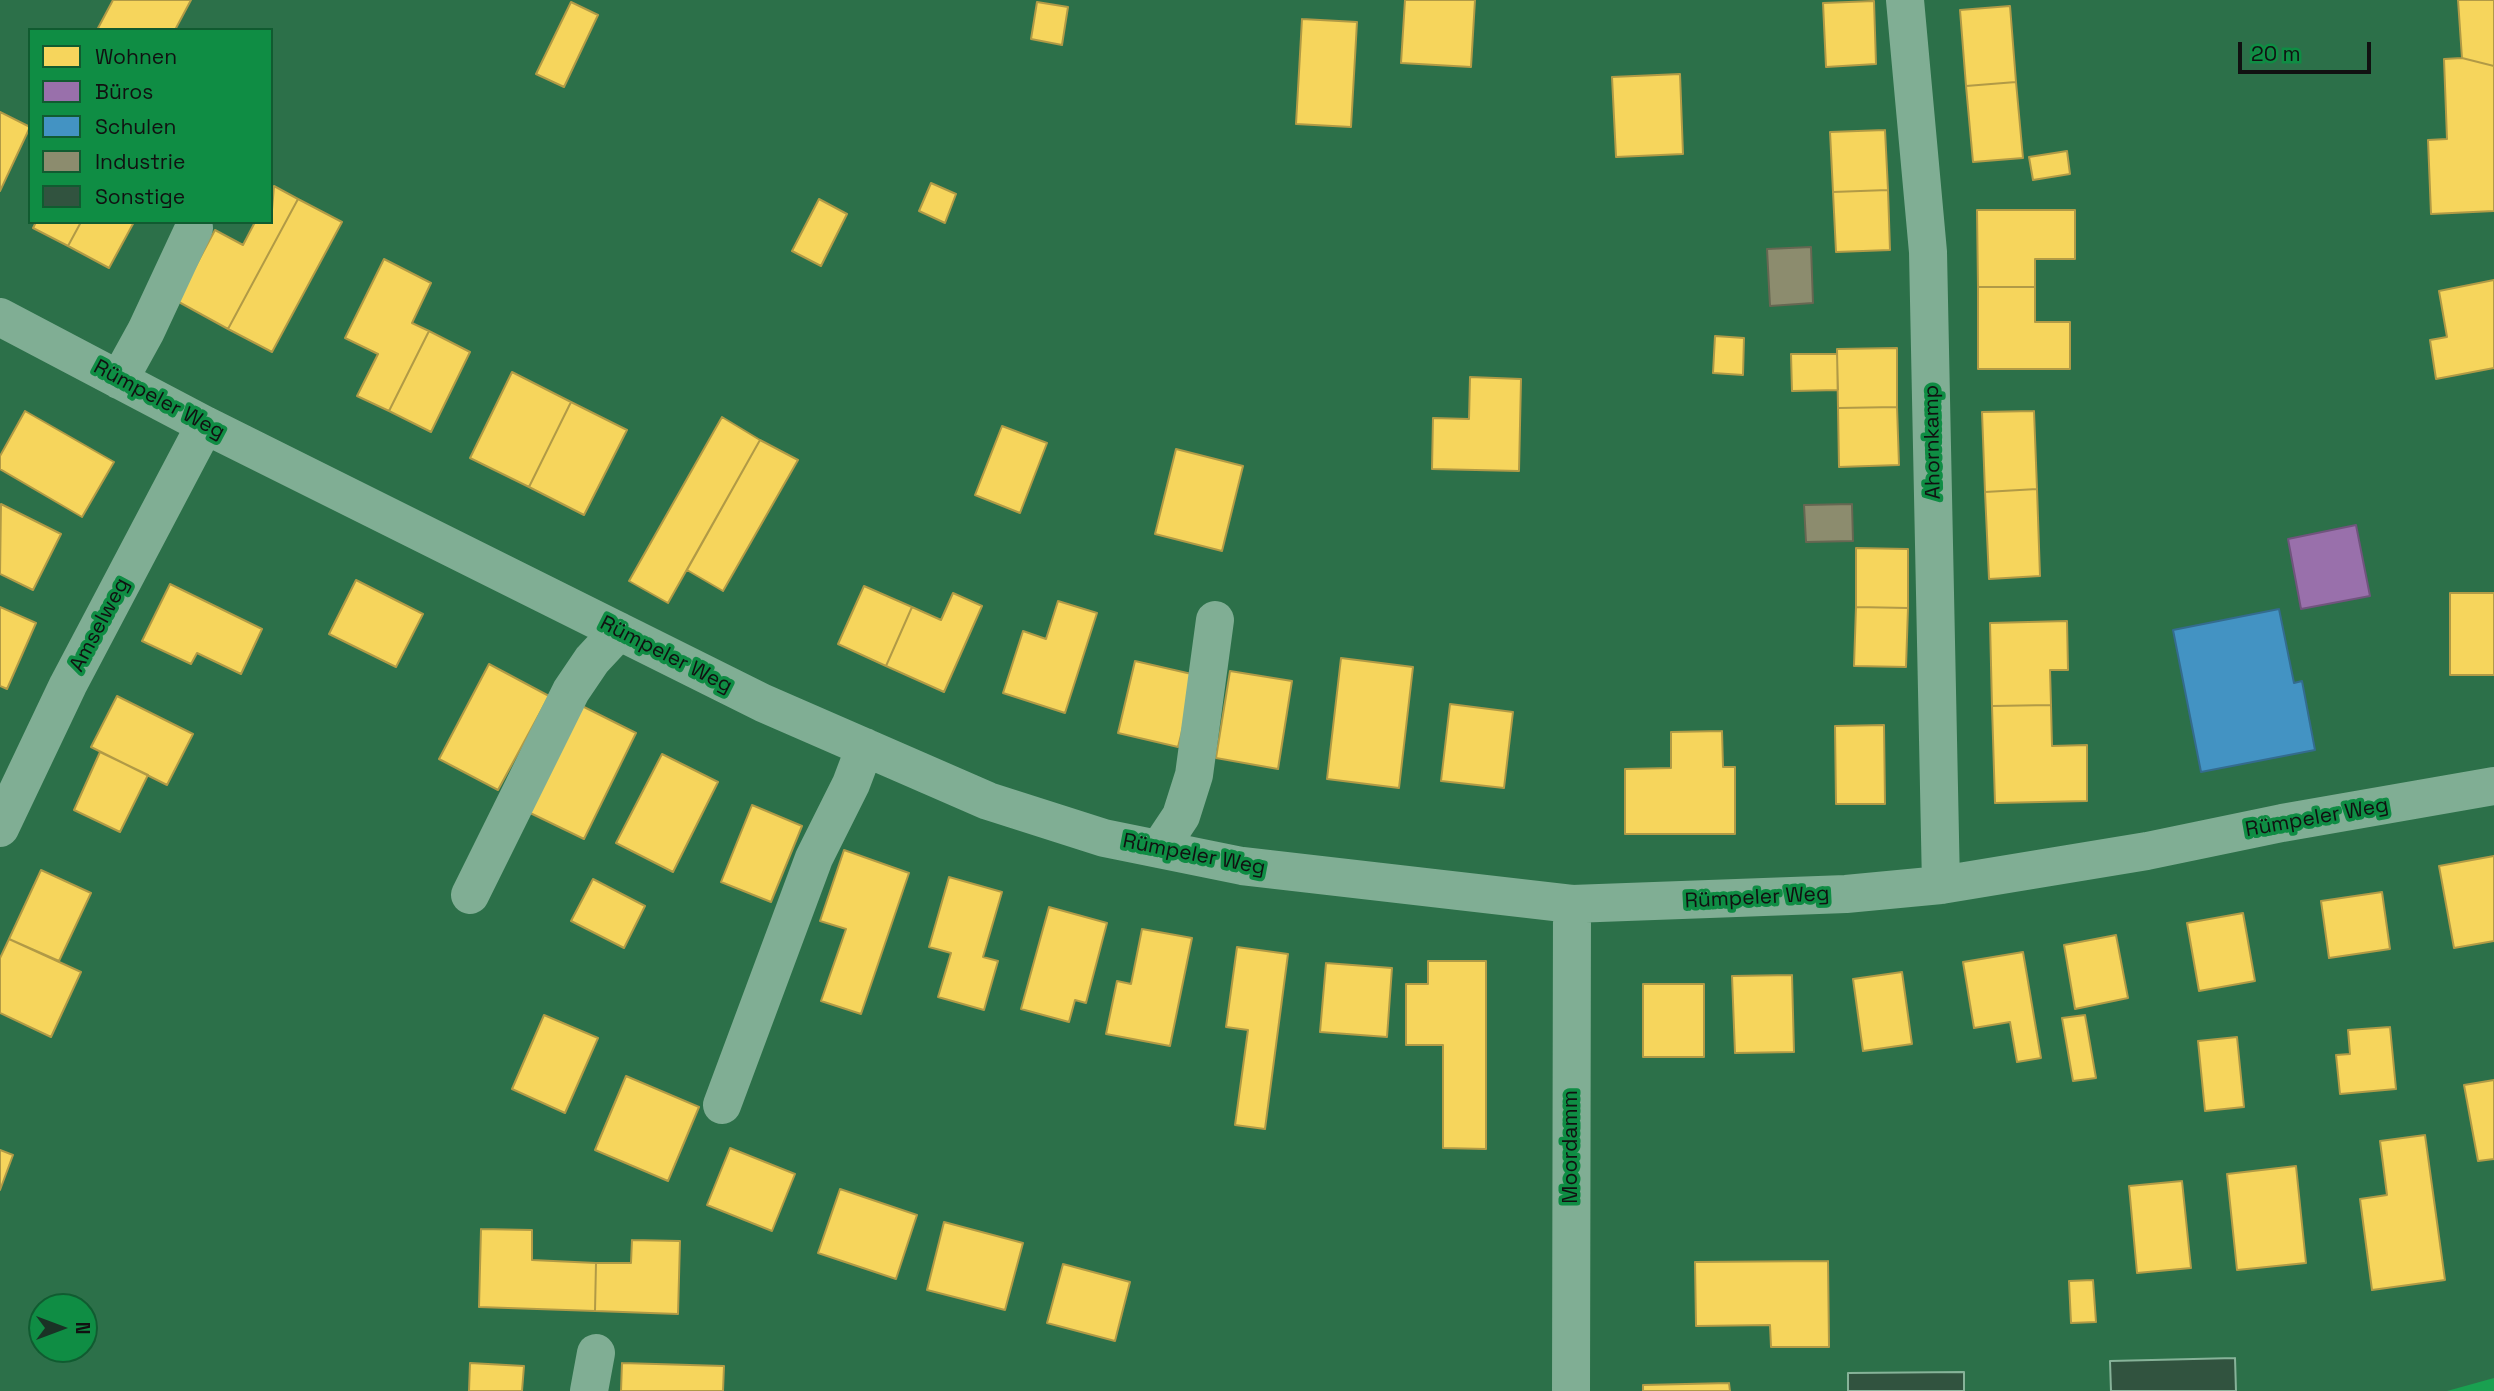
<!DOCTYPE html>
<meta charset="utf-8">
<style>
body{margin:0}
#map{position:relative;width:2494px;height:1391px;overflow:hidden;background:#2c7049;font-family:"Space Grotesk",sans-serif}
canvas{display:block}
.legend{position:absolute;left:28px;top:28px;width:245px;height:196px;box-sizing:border-box;background:#0f8d44;border:2px solid #105b30;margin:0;padding:9px 12px;list-style:none;font-size:21px;color:#111}
.legend li{display:flex;align-items:center;gap:14px;height:35px}
.legend b{width:35px;border:2px solid #105b30}
.north{position:absolute;left:28px;top:1293px;width:70px;height:70px;box-sizing:border-box;background:#0f8d44;border:2px solid #105b30;border-radius:50%;rotate:90deg;font-size:19px;font-weight:700;line-height:28px;text-align:center;color:#111}
.north::after{content:'';display:block;margin:auto;width:24px;height:32px;background:#1a3225;clip-path:polygon(50% 0,100% 100%,50% 72%,0 100%)}
.scale{position:absolute;left:2238px;top:42px;width:133px;height:32px;box-sizing:border-box;border:4px solid #111;border-top:0;padding-left:9px;font-size:21px;line-height:24px;white-space:nowrap;color:#111;-webkit-text-stroke:5px #0f8d44;paint-order:stroke}
</style>
<div id="map">
<canvas width="2494" height="1391"></canvas>
<ul class="legend">
<li><b style="height:19px;background:#f6d55c"></b>Wohnen</li>
<li><b style="height:19px;background:#9970ab"></b>Büros</li>
<li><b style="height:19px;background:#4393c3"></b>Schulen</li>
<li><b style="height:19px;background:#8c8c6e"></b>Industrie</li>
<li><b style="height:19px;background:#31533f"></b>Sonstige</li>
</ul>
<div class="north">N</div>
<div class="scale">20 m</div>
</div>
<script>
const g = document.querySelector('canvas').getContext('2d');
g.lineJoin = 'round';
function paint(path, color) {
  g.fillStyle = color;
  g.fill(path, 'evenodd');
}
function poly(rows) {
  const path = new Path2D();
  for (const r of rows) {
    path.moveTo(r[0], r[1]);
    for (let i = 2; i < r.length; i += 2) path.lineTo(r[i], r[i + 1]);
  }
  return path;
}
function strokePath(path, color, width, dash) {
  g.strokeStyle = color;
  g.lineWidth = width;
  g.lineCap = dash ? 'butt' : 'round';
  g.setLineDash(dash || []);
  g.stroke(path);
}
function label(font, color, halo, rows, align = 'center') {
  g.font = font + ' "Space Grotesk",sans-serif';
  g.lineWidth = 7;
  g.setLineDash([]);
  g.textBaseline = 'middle';
  g.strokeStyle = halo;
  g.fillStyle = color;
  for (const [text, x, y, turn = 0] of rows) {
    g.save();
    g.translate(x, y);
    g.rotate((+turn || 0) * Math.PI / 180);
    g.textAlign = isNaN(turn) ? turn : align;
    if (halo) g.strokeText(text, 0, 0);
    g.fillText(text, 0, 0);
    g.restore();
  }
}
paint(poly([
 [2494,1378,2494,1391,2447,1391]
]), '#19a050');
const homes = poly([
 [113,0,191,0,175,30,97,30,113,0],
 [1405,0,1475,0,1471,67,1401,63,1405,0],
 [2458,0,2494,0,2494,66,2462,58,2458,0],
 [1874,1,1876,64,1826,67,1823,3,1874,1],
 [571,2,598,15,564,87,536,74,571,2],
 [1037,2,1068,7,1062,45,1031,39,1037,2],
 [2010,6,2016,82,1966,86,1960,10,2010,6],
 [1302,19,1357,22,1351,127,1296,124,1302,19],
 [2462,58,2494,66,2494,211,2431,214,2428,140,2447,139,2444,59,2462,58],
 [1680,74,1683,154,1616,157,1612,77,1680,74],
 [2016,82,2023,158,1973,162,1966,86,2016,82],
 [0,112,30,127,0,191,0,112],
 [1885,130,1888,190,1833,192,1830,132,1885,130],
 [2067,151,2070,174,2033,180,2029,157,2067,151],
 [931,183,956,194,945,223,919,211,931,183],
 [274,186,298,199,228,329,177,301,215,230,243,245,255,222,271,222,274,186],
 [1888,190,1890,250,1836,252,1833,192,1888,190],
 [298,199,342,222,272,352,228,329,298,199],
 [819,199,847,214,821,266,792,251,819,199],
 [1977,210,2075,210,2075,259,2035,259,2035,287,1978,287,1977,210],
 [36,222,81,222,68,246,33,228,36,222],
 [81,222,134,222,109,268,68,246,81,222],
 [384,259,431,283,412,323,429,331,389,411,357,396,378,354,345,338,384,259],
 [2494,280,2494,368,2436,379,2430,340,2447,337,2439,291,2494,280],
 [1978,287,2035,287,2035,322,2070,322,2070,369,1978,369,1978,287],
 [429,331,470,352,431,432,389,411,429,331],
 [1715,336,1744,338,1743,375,1713,373,1715,336],
 [1897,348,1897,407,1838,408,1837,349,1897,348],
 [1791,354,1837,354,1838,390,1792,391,1791,354],
 [512,372,571,402,529,487,470,458,512,372],
 [1470,377,1521,379,1519,471,1432,469,1433,418,1469,419,1470,377],
 [571,402,627,430,584,515,529,487,571,402],
 [1897,407,1899,465,1839,467,1838,408,1897,407],
 [25,411,114,462,82,517,0,469,0,456,25,411],
 [2034,411,2037,489,1985,492,1982,412,2034,411],
 [722,417,760,440,668,603,629,581,722,417],
 [1002,426,1047,443,1020,513,975,495,1002,426],
 [760,440,798,460,723,591,687,570,760,440],
 [1176,449,1243,466,1222,551,1155,534,1176,449],
 [2037,489,2040,576,1989,579,1985,492,2037,489],
 [1,504,61,534,33,590,0,574,1,504],
 [1856,548,1908,549,1908,608,1856,607,1856,548],
 [356,580,423,614,396,667,329,634,356,580],
 [170,584,262,629,241,674,197,653,191,664,142,641,170,584],
 [864,586,912,607,886,666,838,644,864,586],
 [953,593,982,606,944,692,886,666,912,607,941,620,953,593],
 [2450,593,2494,593,2494,675,2450,675,2450,593],
 [1058,601,1097,613,1065,713,1003,693,1023,631,1046,639,1058,601],
 [0,607,36,623,7,689,0,686,0,607],
 [1856,607,1908,608,1906,667,1854,666,1856,607],
 [2067,621,2068,670,2050,670,2051,705,1992,706,1990,623,2067,621],
 [1341,658,1413,667,1399,788,1327,779,1341,658],
 [1135,661,1196,675,1178,747,1118,733,1135,661],
 [489,664,549,696,498,790,439,759,489,664],
 [1230,671,1292,681,1278,769,1216,758,1230,671],
 [117,696,193,734,167,785,91,747,117,696],
 [576,703,636,733,584,839,524,810,576,703],
 [1450,704,1513,712,1504,788,1441,781,1450,704],
 [2051,705,2052,746,2087,745,2087,801,1995,803,1992,706,2051,705],
 [1884,725,1885,804,1836,804,1835,726,1884,725],
 [1722,731,1723,767,1735,767,1735,834,1625,834,1625,769,1671,768,1671,732,1722,731],
 [100,752,148,775,120,832,74,810,100,752],
 [662,754,718,782,673,872,616,843,662,754],
 [752,805,802,826,771,902,721,882,752,805],
 [844,850,909,873,861,1014,821,1001,846,929,820,921,844,850],
 [2494,856,2494,941,2454,948,2439,866,2494,856],
 [41,870,91,893,59,961,9,939,41,870],
 [949,877,1002,892,983,957,998,961,984,1010,938,997,951,953,929,947,949,877],
 [593,879,645,906,624,948,571,921,593,879],
 [2382,892,2390,949,2329,958,2321,901,2382,892],
 [1049,907,1107,923,1086,1003,1075,1000,1069,1022,1021,1009,1049,907],
 [2243,913,2255,981,2199,991,2187,923,2243,913],
 [1142,929,1192,938,1170,1046,1106,1034,1117,981,1131,984,1142,929],
 [2116,935,2128,998,2075,1009,2064,945,2116,935],
 [9,939,81,972,51,1037,0,1013,0,958,9,939],
 [1237,947,1288,954,1265,1129,1235,1125,1248,1030,1226,1027,1237,947],
 [2023,952,2041,1058,2017,1062,2010,1022,1974,1028,1963,962,2023,952],
 [1428,961,1486,961,1486,1149,1443,1148,1443,1045,1406,1045,1406,984,1428,984,1428,961],
 [1326,963,1392,968,1387,1037,1320,1032,1326,963],
 [1902,972,1912,1044,1863,1051,1853,979,1902,972],
 [1792,975,1794,1052,1735,1053,1732,976,1792,975],
 [1643,984,1704,984,1704,1057,1643,1057,1643,984],
 [544,1015,598,1038,565,1113,512,1089,544,1015],
 [2085,1015,2096,1078,2073,1081,2062,1018,2085,1015],
 [2390,1027,2396,1089,2340,1094,2336,1055,2350,1054,2348,1030,2390,1027],
 [2237,1037,2244,1107,2205,1111,2198,1041,2237,1037],
 [626,1076,699,1107,668,1181,595,1150,626,1076],
 [2494,1080,2494,1159,2478,1161,2464,1085,2494,1080],
 [2425,1135,2445,1280,2372,1290,2360,1199,2387,1195,2380,1141,2425,1135],
 [730,1148,795,1174,772,1231,707,1205,730,1148],
 [0,1150,13,1155,0,1190,0,1150],
 [2296,1166,2306,1263,2237,1270,2227,1174,2296,1166],
 [2182,1181,2191,1268,2137,1273,2129,1186,2182,1181],
 [840,1189,917,1215,896,1279,818,1253,840,1189],
 [944,1222,1023,1243,1005,1310,927,1290,944,1222],
 [481,1229,532,1230,532,1260,596,1263,595,1311,479,1307,481,1229],
 [632,1240,680,1241,678,1314,595,1311,596,1263,631,1263,632,1240],
 [1828,1261,1829,1347,1771,1347,1770,1325,1696,1326,1695,1262,1828,1261],
 [1063,1264,1130,1282,1115,1341,1047,1323,1063,1264],
 [2093,1280,2096,1322,2071,1323,2069,1281,2093,1280],
 [470,1363,524,1366,522,1391,469,1391,470,1363],
 [622,1363,724,1366,723,1391,621,1391,622,1363],
 [1729,1383,1730,1391,1643,1391,1643,1385,1729,1383]
]);
paint(homes, '#f6d55c');
strokePath(homes, '#b19a46', 2);
const offices = poly([
 [2356,525,2370,596,2301,609,2288,539,2356,525]
]);
paint(offices, '#9970ab');
strokePath(offices, '#70547d', 2);
const schools = poly([
 [2279,609,2294,683,2302,681,2315,750,2201,772,2173,630,2279,609]
]);
paint(schools, '#4393c3');
strokePath(schools, '#346c8e', 2);
const industry = poly([
 [1811,247,1813,303,1770,306,1767,249,1811,247],
 [1852,504,1853,541,1806,542,1804,505,1852,504]
]);
paint(industry, '#8c8c6e');
strokePath(industry, '#676752', 2);
const building = poly([
 [2235,1358,2236,1391,2111,1391,2110,1361,2235,1358],
 [1964,1372,1964,1391,1848,1391,1848,1373,1964,1372]
]);
paint(building, '#31533f');
strokePath(building, '#87b399', 2);
strokePath(poly([
 [1905,0,1928,252,1941,885],
 [0,317,205,425,763,703,988,801,1104,838,1242,866,1572,904,1846,894,1941,885,2147,851,2282,823,2494,786],
 [119,380,146,331,194,228],
 [0,828,68,685,205,425],
 [1159,849,1181,816,1194,775,1215,620],
 [470,895,571,691,592,660,619,631],
 [722,1105,814,858,851,784,865,747],
 [589,1391,596,1353],
 [1571,1391,1572,904]
]), '#80ae94', 38);
label('21px', '#111', '#0f8d44', [
 ["Rümpeler Weg",159,400,28],
 ["Ahornkamp",1933,442,-91],
 ["Amselweg",100,625,-62],
 ["Rümpeler Weg",666,655,27],
 ["Rümpeler Weg",2317,818,-10],
 ["Rümpeler Weg",1194,855,11],
 ["Rümpeler Weg",1757,898,-3],
 ["Moordamm",1571,1147,-90]
]);
</script>
